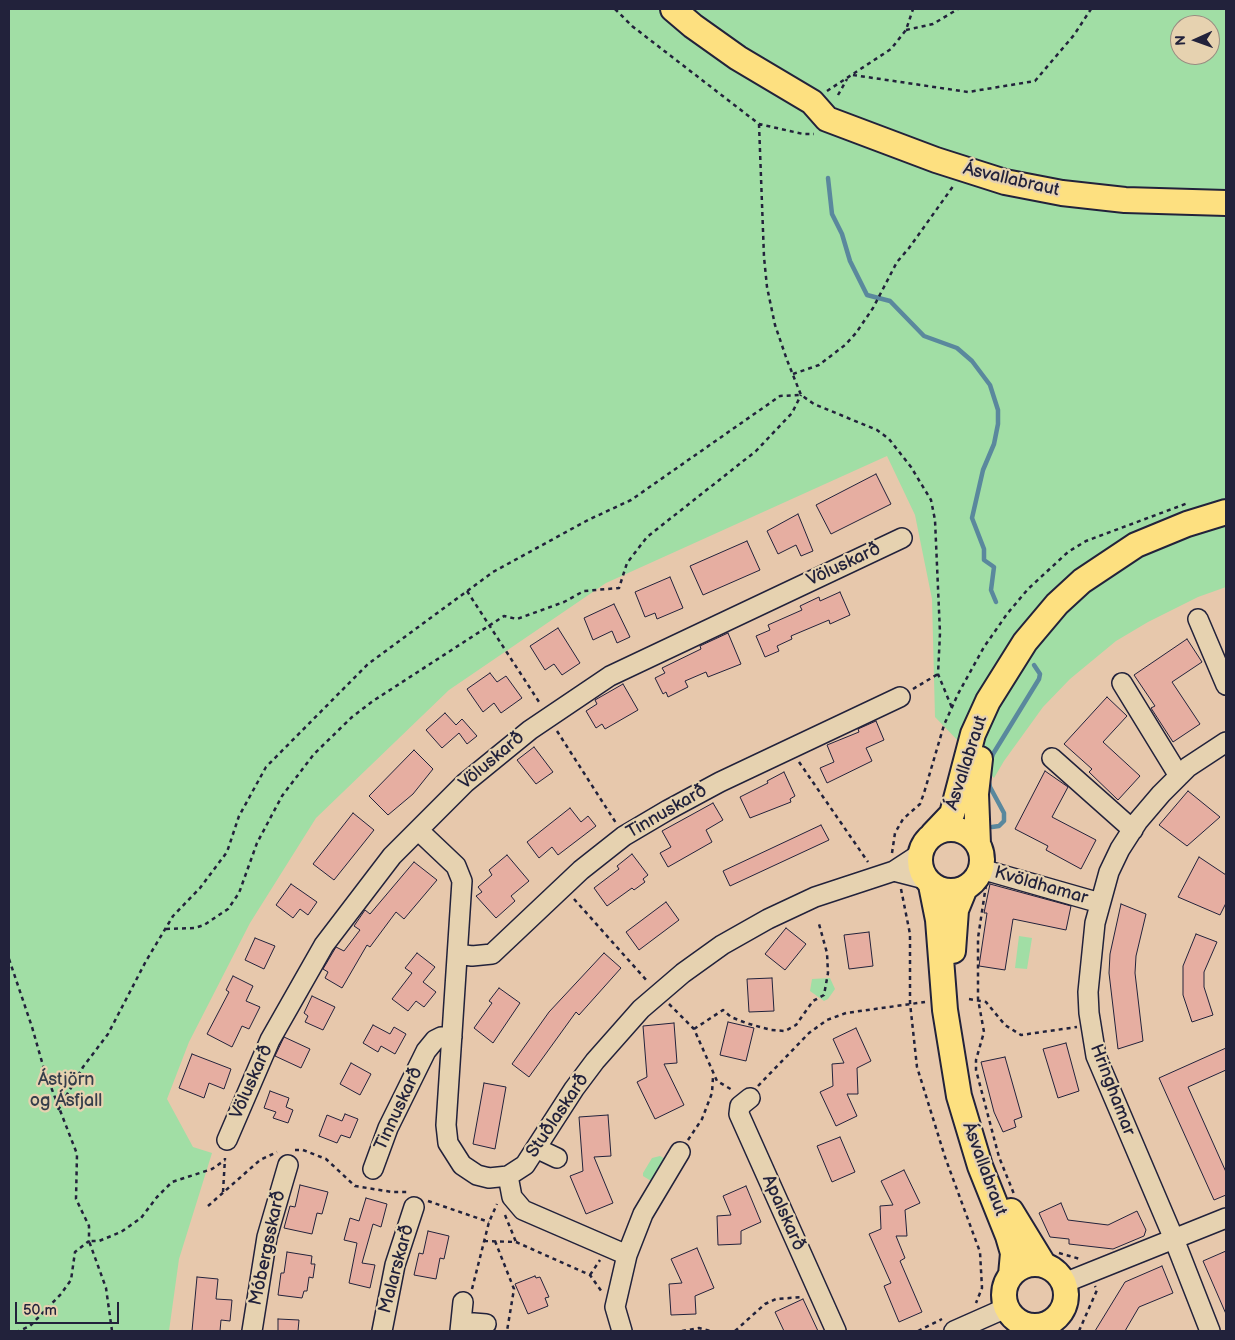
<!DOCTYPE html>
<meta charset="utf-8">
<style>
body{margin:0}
#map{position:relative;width:1235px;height:1340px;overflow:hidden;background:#e7c8ac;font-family:"Balsamiq Sans",sans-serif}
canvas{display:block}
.frame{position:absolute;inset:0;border:10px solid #22223b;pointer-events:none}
.north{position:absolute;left:1170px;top:15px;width:50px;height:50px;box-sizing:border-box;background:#e6d2b0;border:1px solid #988c81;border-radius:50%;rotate:268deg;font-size:14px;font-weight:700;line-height:20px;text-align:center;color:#22223b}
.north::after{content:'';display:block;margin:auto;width:18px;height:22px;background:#22223b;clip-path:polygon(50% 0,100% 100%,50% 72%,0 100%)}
.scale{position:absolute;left:15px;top:1302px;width:104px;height:22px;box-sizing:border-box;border:2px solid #22223b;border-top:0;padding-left:6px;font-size:15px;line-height:18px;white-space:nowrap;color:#22223b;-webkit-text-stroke:4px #e6d2b0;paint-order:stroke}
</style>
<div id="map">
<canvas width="1235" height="1340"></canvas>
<div class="frame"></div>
<div class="north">N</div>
<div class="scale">50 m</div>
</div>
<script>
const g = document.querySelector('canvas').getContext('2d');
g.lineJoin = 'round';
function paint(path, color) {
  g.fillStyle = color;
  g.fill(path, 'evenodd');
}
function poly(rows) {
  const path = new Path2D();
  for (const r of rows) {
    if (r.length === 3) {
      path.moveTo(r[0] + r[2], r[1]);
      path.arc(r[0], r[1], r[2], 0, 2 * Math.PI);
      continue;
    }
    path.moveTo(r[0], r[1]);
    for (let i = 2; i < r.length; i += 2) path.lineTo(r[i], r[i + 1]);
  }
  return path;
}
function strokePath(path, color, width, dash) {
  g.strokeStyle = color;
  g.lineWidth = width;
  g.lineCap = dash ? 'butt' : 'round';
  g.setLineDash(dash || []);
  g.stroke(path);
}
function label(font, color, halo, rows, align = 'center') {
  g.font = font + ' "Balsamiq Sans",sans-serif';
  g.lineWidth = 4.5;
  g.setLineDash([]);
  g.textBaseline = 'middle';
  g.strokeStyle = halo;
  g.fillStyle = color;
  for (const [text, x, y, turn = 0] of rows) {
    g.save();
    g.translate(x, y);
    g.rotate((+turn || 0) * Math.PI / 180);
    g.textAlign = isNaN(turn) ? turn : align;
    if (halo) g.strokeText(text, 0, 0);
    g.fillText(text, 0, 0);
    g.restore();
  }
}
paint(poly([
 [9,9,1226,9,1226,587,1198,597,1148,622,1116,641,1070,679,1043,707,1004,761,994,778,935,717,932,599,915,515,887,456,606,583,449,690,316,818,250,923,189,1042,167,1099,193,1147,212,1153,179,1259,169,1331,9,1331],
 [1180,25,1210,25,1210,55,1180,55],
 [1019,936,1032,938,1027,969,1015,968],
 [830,978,835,989,828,999,824,1001,810,991,812,979],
 [660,1156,669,1161,656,1184,643,1176,643,1173,652,1158]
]), '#a1dea5');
strokePath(poly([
 [828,178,832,214,842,234,850,261,867,295,890,301,924,336,957,348,972,361,990,385,998,410,998,424,994,444,983,470,972,518,984,549,984,560,994,567,991,590,996,602],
 [990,763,993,754,1039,679,1040,674,1034,665],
 [988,778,990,787,1004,813,1004,821,999,826,992,827]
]), '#5a889d', 4.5);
const building = poly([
 [876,474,891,504,831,534,816,505,876,474],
 [798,514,813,551,801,556,796,545,778,554,767,531,798,514],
 [747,541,760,570,703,595,690,566,747,541],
 [670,577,683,608,657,619,655,613,645,617,635,592,670,577],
 [840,592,850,615,830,624,829,620,791,636,792,639,777,646,779,651,765,657,756,636,770,630,768,625,802,610,800,606,819,597,820,601,840,592],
 [614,604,630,637,617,643,612,631,593,640,584,618,614,604],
 [558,628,580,663,562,675,554,664,545,670,530,646,558,628],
 [728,633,741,664,708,677,706,672,685,681,688,687,668,697,666,692,663,694,655,678,665,673,662,668,701,649,700,646,728,633],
 [1187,639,1202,662,1172,682,1200,724,1173,742,1151,708,1155,706,1134,675,1187,639],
 [490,673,497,682,506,676,522,698,501,713,494,703,483,712,467,689,490,673],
 [623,684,638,710,605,729,602,724,596,728,586,711,597,704,595,700,623,684],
 [1107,697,1127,716,1103,742,1140,776,1118,800,1089,772,1092,769,1064,744,1107,697],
 [445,713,456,725,462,719,477,736,467,744,459,733,442,748,426,730,445,713],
 [876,721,884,740,866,748,872,761,827,783,820,768,834,762,827,745,859,732,858,729,876,721],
 [534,747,553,772,536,784,517,760,534,747],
 [414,750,433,769,413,794,388,815,369,796,414,750],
 [1045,771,1068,787,1052,817,1096,840,1081,869,1046,850,1048,846,1015,829,1045,771],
 [784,772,795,796,790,799,791,802,750,818,740,797,768,783,767,781,784,772],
 [1188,791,1220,817,1187,846,1159,825,1188,791],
 [713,803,723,820,706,830,712,842,668,867,660,853,671,847,662,831,713,803],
 [570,808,581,822,588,816,596,826,558,855,552,847,539,858,527,842,570,808],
 [353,813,374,830,334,880,313,864,353,813],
 [821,825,829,840,730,886,723,871,821,825],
 [632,854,648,875,643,879,645,882,634,890,632,888,607,906,594,888,619,869,617,866,632,854],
 [507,855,529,881,511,896,515,901,496,918,476,896,482,892,478,887,492,875,489,870,507,855],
 [1199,857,1226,875,1226,903,1220,915,1178,897,1199,857],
 [414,862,437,880,404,919,396,912,370,947,367,945,342,988,325,978,328,972,323,969,336,947,344,951,360,930,354,926,365,910,370,914,414,862],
 [291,884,317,902,308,915,300,909,293,918,276,905,291,884],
 [990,884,1071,906,1066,930,1013,919,1005,970,979,966,987,913,984,913,990,884],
 [666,902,679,920,639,950,626,932,666,902],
 [1121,904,1146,914,1136,956,1135,973,1143,1041,1118,1049,1109,973,1110,954,1121,904],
 [786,928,806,944,785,970,765,954,786,928],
 [869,932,873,966,849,969,844,935,869,932],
 [1196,934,1217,942,1204,972,1204,987,1213,1015,1192,1022,1183,995,1183,966,1196,934],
 [255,938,275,946,264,969,245,960,255,938],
 [417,953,435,967,423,982,436,992,424,1007,416,1001,408,1011,392,999,412,973,405,968,417,953],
 [604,953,621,968,579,1015,576,1012,529,1077,512,1064,549,1012,604,953],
 [233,976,253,986,246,1001,260,1007,249,1029,242,1026,232,1047,207,1034,229,992,226,990,233,976],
 [772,978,774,1011,749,1012,747,979,772,978],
 [499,988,520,1003,493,1043,474,1028,492,1003,489,1001,499,988],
 [312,996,335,1007,323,1030,305,1022,308,1016,304,1013,312,996],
 [728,1022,754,1028,746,1061,720,1055,728,1022],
 [674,1023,677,1063,664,1064,684,1105,655,1119,637,1082,647,1077,643,1026,674,1023],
 [373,1025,390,1034,394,1027,406,1034,395,1054,381,1046,378,1052,363,1043,373,1025],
 [856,1028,871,1061,857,1068,858,1094,847,1094,857,1116,836,1126,820,1092,833,1086,832,1064,844,1063,833,1039,856,1028],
 [284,1037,310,1049,301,1068,275,1056,284,1037],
 [1066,1043,1079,1091,1058,1098,1043,1049,1066,1043],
 [1226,1048,1226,1070,1188,1087,1226,1172,1226,1195,1214,1200,1159,1078,1226,1048],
 [192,1054,231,1069,224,1089,209,1083,204,1098,179,1088,192,1054],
 [1005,1057,1022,1117,1014,1120,1016,1127,1003,1132,994,1112,981,1062,1005,1057],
 [351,1063,371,1074,360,1095,340,1084,351,1063],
 [484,1083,506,1087,495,1149,473,1144,484,1083],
 [270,1091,289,1098,286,1107,293,1110,288,1123,273,1118,276,1112,264,1108,270,1091],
 [345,1114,358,1119,350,1138,341,1135,337,1143,319,1136,327,1115,342,1121,345,1114],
 [608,1115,611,1156,594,1157,613,1203,586,1214,570,1176,583,1171,579,1117,608,1115],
 [840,1137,855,1172,832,1182,817,1146,840,1137],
 [904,1170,920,1203,905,1210,907,1236,896,1236,905,1258,900,1261,922,1312,899,1322,884,1286,891,1283,869,1234,881,1229,880,1206,893,1205,881,1181,904,1170],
 [300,1185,328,1192,322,1214,317,1213,312,1234,284,1228,290,1206,295,1207,300,1185],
 [746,1186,761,1222,741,1231,741,1244,718,1245,717,1216,731,1215,723,1196,746,1186],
 [366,1198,387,1204,381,1227,373,1224,362,1263,375,1265,370,1288,349,1283,357,1243,344,1240,350,1218,359,1221,366,1198],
 [1061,1203,1068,1220,1108,1225,1137,1211,1146,1230,1144,1236,1113,1249,1069,1244,1069,1239,1050,1237,1039,1213,1061,1203],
 [428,1231,449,1236,444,1259,440,1258,436,1279,414,1275,419,1253,423,1254,428,1231],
 [697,1248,714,1288,695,1296,696,1314,671,1315,669,1284,682,1283,671,1259,697,1248],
 [1226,1251,1226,1314,1203,1261,1226,1251],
 [287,1252,312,1256,311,1264,315,1264,313,1278,309,1277,307,1291,304,1291,302,1298,278,1295,281,1273,284,1273,287,1252],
 [1162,1266,1173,1293,1139,1307,1125,1331,1095,1331,1125,1282,1162,1266],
 [535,1276,536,1278,540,1277,549,1297,545,1298,548,1306,528,1314,515,1284,535,1276],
 [197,1277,218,1279,216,1299,232,1300,230,1321,221,1320,220,1331,192,1331,197,1277],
 [803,1299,818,1331,784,1331,775,1312,803,1299],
 [278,1319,299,1320,298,1331,278,1331,278,1319]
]);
paint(building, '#e6aea1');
strokePath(building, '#22223b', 1);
const minor = poly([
 [1198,619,1226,685],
 [1122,683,1179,776],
 [1052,758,1133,830],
 [418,830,456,866,462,881,446,1125,448,1143,462,1165,477,1175,489,1178,508,1176,525,1165,574,1089,595,1061,641,1009,683,973,722,945,768,919,815,897,894,871,920,854],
 [981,869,1100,903],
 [894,871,925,879],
 [458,954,472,956,492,954,581,870,624,836,668,810,720,782,900,697],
 [750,1098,740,1106,739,1114,836,1331],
 [227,1140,270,1040,324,945,392,856,465,783,530,730,610,676,902,538],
 [536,1148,557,1158],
 [373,1169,388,1128,426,1051,435,1040,441,1037,452,1037],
 [508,1176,512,1197,523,1210,627,1255],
 [1064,1283,1226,1218],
 [461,1322,486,1324],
 [252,1331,267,1237,288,1165],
 [382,1331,395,1265,414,1207],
 [460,1331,463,1302],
 [622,1331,615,1307,627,1255,643,1214,680,1152],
 [954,1331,1006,1308],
 [1210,1331,1174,1239,1096,1056,1089,1013,1088,992,1095,923,1109,872,1120,849,1138,821,1161,794,1188,767,1226,742]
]);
const major = poly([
 [673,9,693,26,738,58,812,102,827,119,936,160,1005,182,1062,193,1125,200,1226,203],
 [951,860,31],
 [933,834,952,814,973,734,988,701,1025,642,1057,604,1082,581,1136,545,1187,524,1226,512],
 [978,844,976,794,980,759],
 [931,885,938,920,945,1010,959,1096,980,1166,1008,1236,1013,1253,1011,1275],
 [953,951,956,910,965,888],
 [1011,1211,1044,1265],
 [1035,1295,31]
]);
strokePath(minor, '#22223b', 22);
strokePath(major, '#22223b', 28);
strokePath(poly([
 [615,9,632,26,759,124,803,134,814,134],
 [906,30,933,24,958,9],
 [853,75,968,92,1035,81,1074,35,1091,9],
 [827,91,891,49,906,30,913,9],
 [838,95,847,79],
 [759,124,764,257,767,287,775,325,787,360,801,395,814,404,877,430,889,439,911,467,931,500,935,520,940,633,938,674,952,708],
 [793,374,819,365,845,345,856,333,873,308,897,262,909,248,954,185],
 [467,591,541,705],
 [913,689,938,674],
 [557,731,616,823],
 [799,762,868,862],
 [892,853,895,833,903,819,920,804,924,793,944,725,958,694,984,647,1007,614,1028,589,1068,552,1086,541,1188,503],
 [986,885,978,938,978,999,984,1032,976,1060,976,1070,999,1157,1014,1194],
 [901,889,910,934,910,1003,917,1067,945,1157,980,1252,982,1288,976,1303],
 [574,899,648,982],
 [166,929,195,928,204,925,228,909,239,893,257,843,282,796,314,754,352,717,373,701,504,616,517,619,564,602,584,591,619,588,627,563,647,537,756,451,792,413,801,395],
 [9,959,32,1027,44,1069,77,1154,76,1199,89,1226,89,1241,75,1252,71,1280,61,1294,30,1326,19,1331],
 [969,999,986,1002,1005,1025,1021,1035,1077,1027],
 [669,1004,694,1029,717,1081,734,1091],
 [694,1029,723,1010,731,1017,746,1023,771,1030,785,1031,796,1025,813,1001,824,995,828,973,827,953,819,924],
 [758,1086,809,1033,827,1020,846,1013,925,1002],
 [58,1110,83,1067,108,1034,146,961,173,916,200,888,227,852,239,816,266,767,368,664,493,572,588,520,631,500,780,396,801,395],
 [688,1140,702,1119,712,1093,713,1077],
 [295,1150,303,1150,326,1159,355,1186,392,1192,409,1192],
 [223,1192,225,1158],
 [428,1201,489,1222],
 [208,1206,260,1160,277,1152],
 [505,1215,516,1242],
 [484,1241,516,1242,590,1275,602,1292],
 [495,1241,514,1289,507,1331],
 [1059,1253,1080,1259],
 [590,1275,600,1260],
 [472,1289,489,1222,497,1204],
 [112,1331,106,1288,89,1241,99,1241,121,1232,141,1218,157,1197,172,1182,212,1169,225,1160],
 [682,1331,699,1328,710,1331],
 [735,1331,765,1304,776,1299,803,1297],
 [918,1331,942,1319],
 [1079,1331,1097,1290,1095,1286]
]), '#22223b', 2.5, [4, 4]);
strokePath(minor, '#e6d2b0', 19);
strokePath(major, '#fde080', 24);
label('18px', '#22223b', '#e6d2b0', [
 ["Ásvallabraut",1011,180,13],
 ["Völuskarð",844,565,-25],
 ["Völuskarð",492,761,-40],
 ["Ásvallabraut",967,763,-72],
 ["Tinnuskarð",667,812,-30],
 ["Kvöldhamar",1041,886,16],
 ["Völuskarð",252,1082,-66],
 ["Hringhamar",1112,1090,69],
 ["Tinnuskarð",399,1109,-65],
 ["Stuðlaskarð",558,1116,-56],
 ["Ásvallabraut",984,1169,70],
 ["Apalskarð",783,1213,66],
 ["Móbergsskarð",268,1248,-78],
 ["Malarskarð",397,1269,-75]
]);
label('18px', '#353e4b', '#e6d2b0', [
 ["Ástjörn",66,1080],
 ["og Ásfjall",66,1101]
]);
</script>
